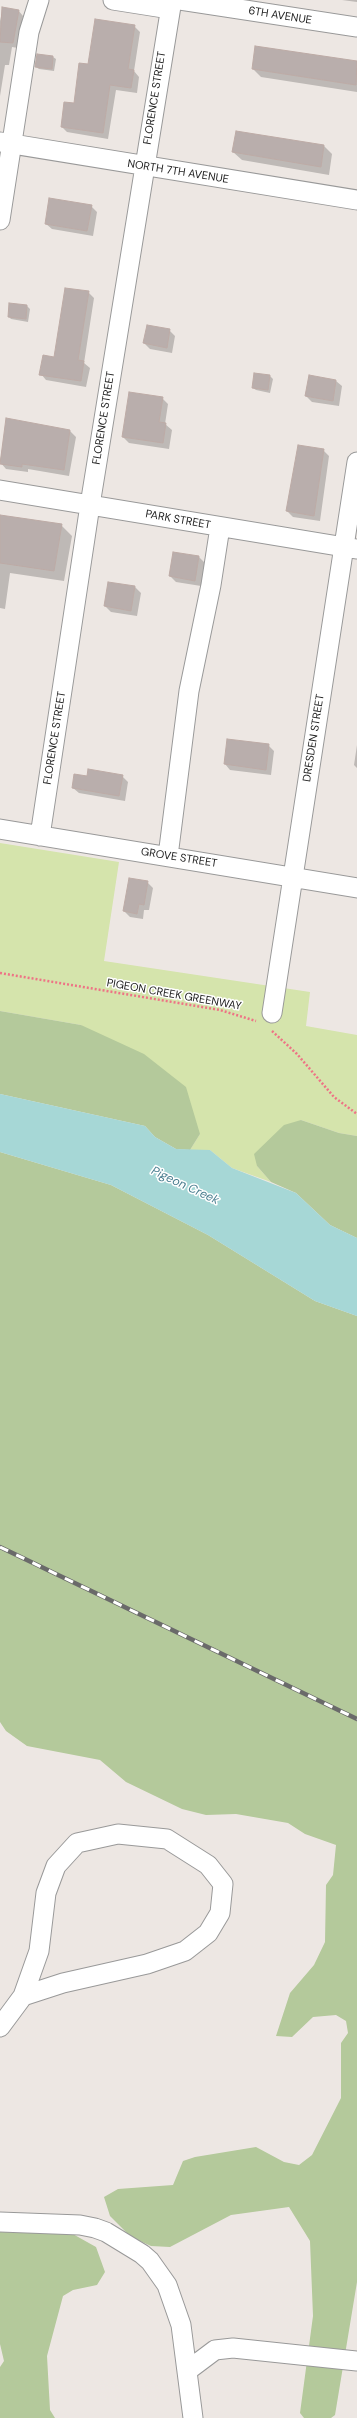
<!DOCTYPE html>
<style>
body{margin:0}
canvas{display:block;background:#ede7e3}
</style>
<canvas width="357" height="2418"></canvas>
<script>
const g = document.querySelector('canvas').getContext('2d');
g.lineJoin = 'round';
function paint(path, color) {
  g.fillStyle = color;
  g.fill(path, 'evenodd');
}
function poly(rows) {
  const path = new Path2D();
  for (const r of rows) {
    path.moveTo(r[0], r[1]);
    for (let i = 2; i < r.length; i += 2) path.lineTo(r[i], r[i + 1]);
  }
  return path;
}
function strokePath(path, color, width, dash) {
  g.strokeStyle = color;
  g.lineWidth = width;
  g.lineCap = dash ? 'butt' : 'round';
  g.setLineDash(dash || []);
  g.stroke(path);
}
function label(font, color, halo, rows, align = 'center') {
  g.font = font + ' "DM Sans",sans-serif';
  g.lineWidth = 3;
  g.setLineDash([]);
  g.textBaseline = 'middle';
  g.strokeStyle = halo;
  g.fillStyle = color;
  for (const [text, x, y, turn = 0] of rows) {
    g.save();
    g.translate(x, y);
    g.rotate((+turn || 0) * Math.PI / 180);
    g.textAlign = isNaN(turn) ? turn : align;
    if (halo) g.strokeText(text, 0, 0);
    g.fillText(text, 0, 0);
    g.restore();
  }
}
paint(poly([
 [0,843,119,862,104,961,310,992,306,1026,357,1035,357,1136,339,1133,301,1120,257,1166,271,1182,232,1168,210,1150,190,1150,200,1134,81,1025,0,1011]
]), '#d5e4ac');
paint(poly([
 [0,1011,81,1025,144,1054,186,1087,200,1134,190,1150,176,1149,155,1137,145,1126,0,1094],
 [301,1120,339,1133,357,1136,357,1238,330,1225,296,1193,271,1182,257,1166,254,1154,284,1125],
 [0,1152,111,1185,208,1235,315,1301,357,1316,357,2282,335,2415,331,2418,304,2418,300,2413,313,2316,310,2241,289,2207,231,2215,170,2247,151,2246,131,2237,110,2216,104,2197,118,2189,173,2185,183,2161,195,2157,256,2147,284,2162,299,2165,312,2155,341,2098,341,2043,348,2033,346,2021,336,2015,313,2017,292,2037,276,2036,290,1993,314,1965,325,1942,326,1885,333,1875,336,1845,305,1834,288,1823,236,1814,206,1815,182,1809,126,1782,100,1760,27,1746,6,1731,0,1722],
 [0,2232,71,2233,96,2247,105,2272,97,2285,73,2290,63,2296,47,2356,50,2410,55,2418,0,2418,0,2367,4,2361,0,2344]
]), '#b4c99b');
paint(poly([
 [0,1094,145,1126,155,1137,176,1149,210,1150,232,1168,296,1193,330,1225,357,1238,357,1316,315,1301,208,1235,111,1185,0,1152]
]), '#a6d7d6');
paint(poly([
 [342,0,357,0,357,2],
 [3,8,18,10,23,16,18,48,12,47,9,65,5,65,0,96,0,21],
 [134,26,140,32,134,71,139,77,137,93,116,90,108,139,67,132,62,127,75,104,89,65],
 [256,47,357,62,357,92,261,77,253,69],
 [53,57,56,59,54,71,39,69,36,67],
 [324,146,332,154,329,175,242,160,233,152],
 [91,206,97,212,93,236,52,229,46,224],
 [88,292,94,298,84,363,90,368,86,387,46,380,41,374,55,358],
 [27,306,30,309,28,322,11,319,9,317],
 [169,330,175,336,172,353,150,349,144,343],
 [270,376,273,379,270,393,256,390,253,388],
 [309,376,336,381,342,386,339,406,312,402,306,396],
 [162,398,168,404,165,424,172,430,169,449,129,443,123,437],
 [7,419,70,431,76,437,69,476,28,469,28,472,6,469,0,462],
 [323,450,329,456,320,521,293,517,287,511],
 [0,516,61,525,72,536,64,581,10,573,5,609,0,608],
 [174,553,199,557,205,563,201,586,176,582,170,576],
 [109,583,135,587,141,593,137,616,111,612,105,606],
 [268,745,274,751,271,775,230,770,225,764],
 [357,745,357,768,354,765],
 [122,776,128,782,125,801,79,793,73,788,88,777],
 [147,882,153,888,149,910,144,910,143,919,130,917,124,911]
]), '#0003');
const building = poly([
 [2,7,19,10,13,43,0,42,2,7],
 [95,19,135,25,128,69,134,70,131,88,110,85,103,133,61,127,64,102,74,103,79,63,88,64,95,19],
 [255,46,357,61,356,85,252,69,255,46],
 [37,54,53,56,52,69,35,67,37,54],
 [236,131,324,145,321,167,232,152,236,131],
 [49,198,92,205,87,231,45,224,49,198],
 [65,288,89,291,78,360,84,361,81,381,39,375,43,355,54,357,65,288],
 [9,303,27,305,26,319,8,317,9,303],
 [147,325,170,329,167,348,143,343,147,325],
 [254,373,270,375,268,390,252,388,254,373],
 [309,375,336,380,333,401,305,396,309,375],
 [129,392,163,397,159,422,166,423,163,443,122,437,129,392],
 [6,418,70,430,64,470,22,464,22,467,0,464,6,418],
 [298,445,324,449,314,516,286,511,298,445],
 [0,515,62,524,54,571,0,563,0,515],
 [173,552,199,556,195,581,169,576,173,552],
 [108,582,135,586,131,611,104,606,108,582],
 [227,739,269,744,266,770,224,764,227,739],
 [88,769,123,775,119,796,72,788,74,774,87,776,88,769],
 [129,878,148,881,144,905,139,904,137,914,123,911,129,878]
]);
paint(building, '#b9aeac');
strokePath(building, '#bdaba6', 1);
const minor = poly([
 [113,0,170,9],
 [180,0,357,27],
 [0,142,357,200],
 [0,220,29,32,39,0],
 [0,490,356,549],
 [0,829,357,888],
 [40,836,90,505,172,0],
 [168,856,189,691,211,585,220,527],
 [272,1013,357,462],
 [0,2027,23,1996,39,1951,46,1893,56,1866,77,1843,118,1834,167,1839,208,1865,223,1884,220,1913,208,1933,185,1951,147,1964,63,1983,23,1996],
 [0,2222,80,2225,95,2228,106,2232,142,2254,150,2261,167,2285,181,2325,193,2418],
 [187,2371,215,2350,233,2348,357,2361]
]);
strokePath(minor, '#999', 21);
strokePath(poly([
 [0,973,220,1010,256,1021],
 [272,1031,297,1054,334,1097,357,1114]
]), '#ee7385', 2.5, [2, 2]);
strokePath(minor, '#fff', 19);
const rail = poly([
 [0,1547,357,1719]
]);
strokePath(rail, '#6a6a6a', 4.5);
strokePath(rail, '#fff', 3, [9]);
label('11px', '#1c1c1c', '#fff', [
 ["6TH AVENUE",280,16,9],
 ["FLORENCE STREET",155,98,-81],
 ["NORTH 7TH AVENUE",178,172,9],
 ["FLORENCE STREET",104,418,-81],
 ["PARK STREET",178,520,10],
 ["FLORENCE STREET",55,738,-81],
 ["DRESDEN STREET",314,738,-81],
 ["GROVE STREET",179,858,9],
 ["PIGEON CREEK GREENWAY",174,995,10]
]);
label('italic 12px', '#477c8e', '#fff', [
 ["Pigeon Creek",185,1186,25]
]);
</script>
